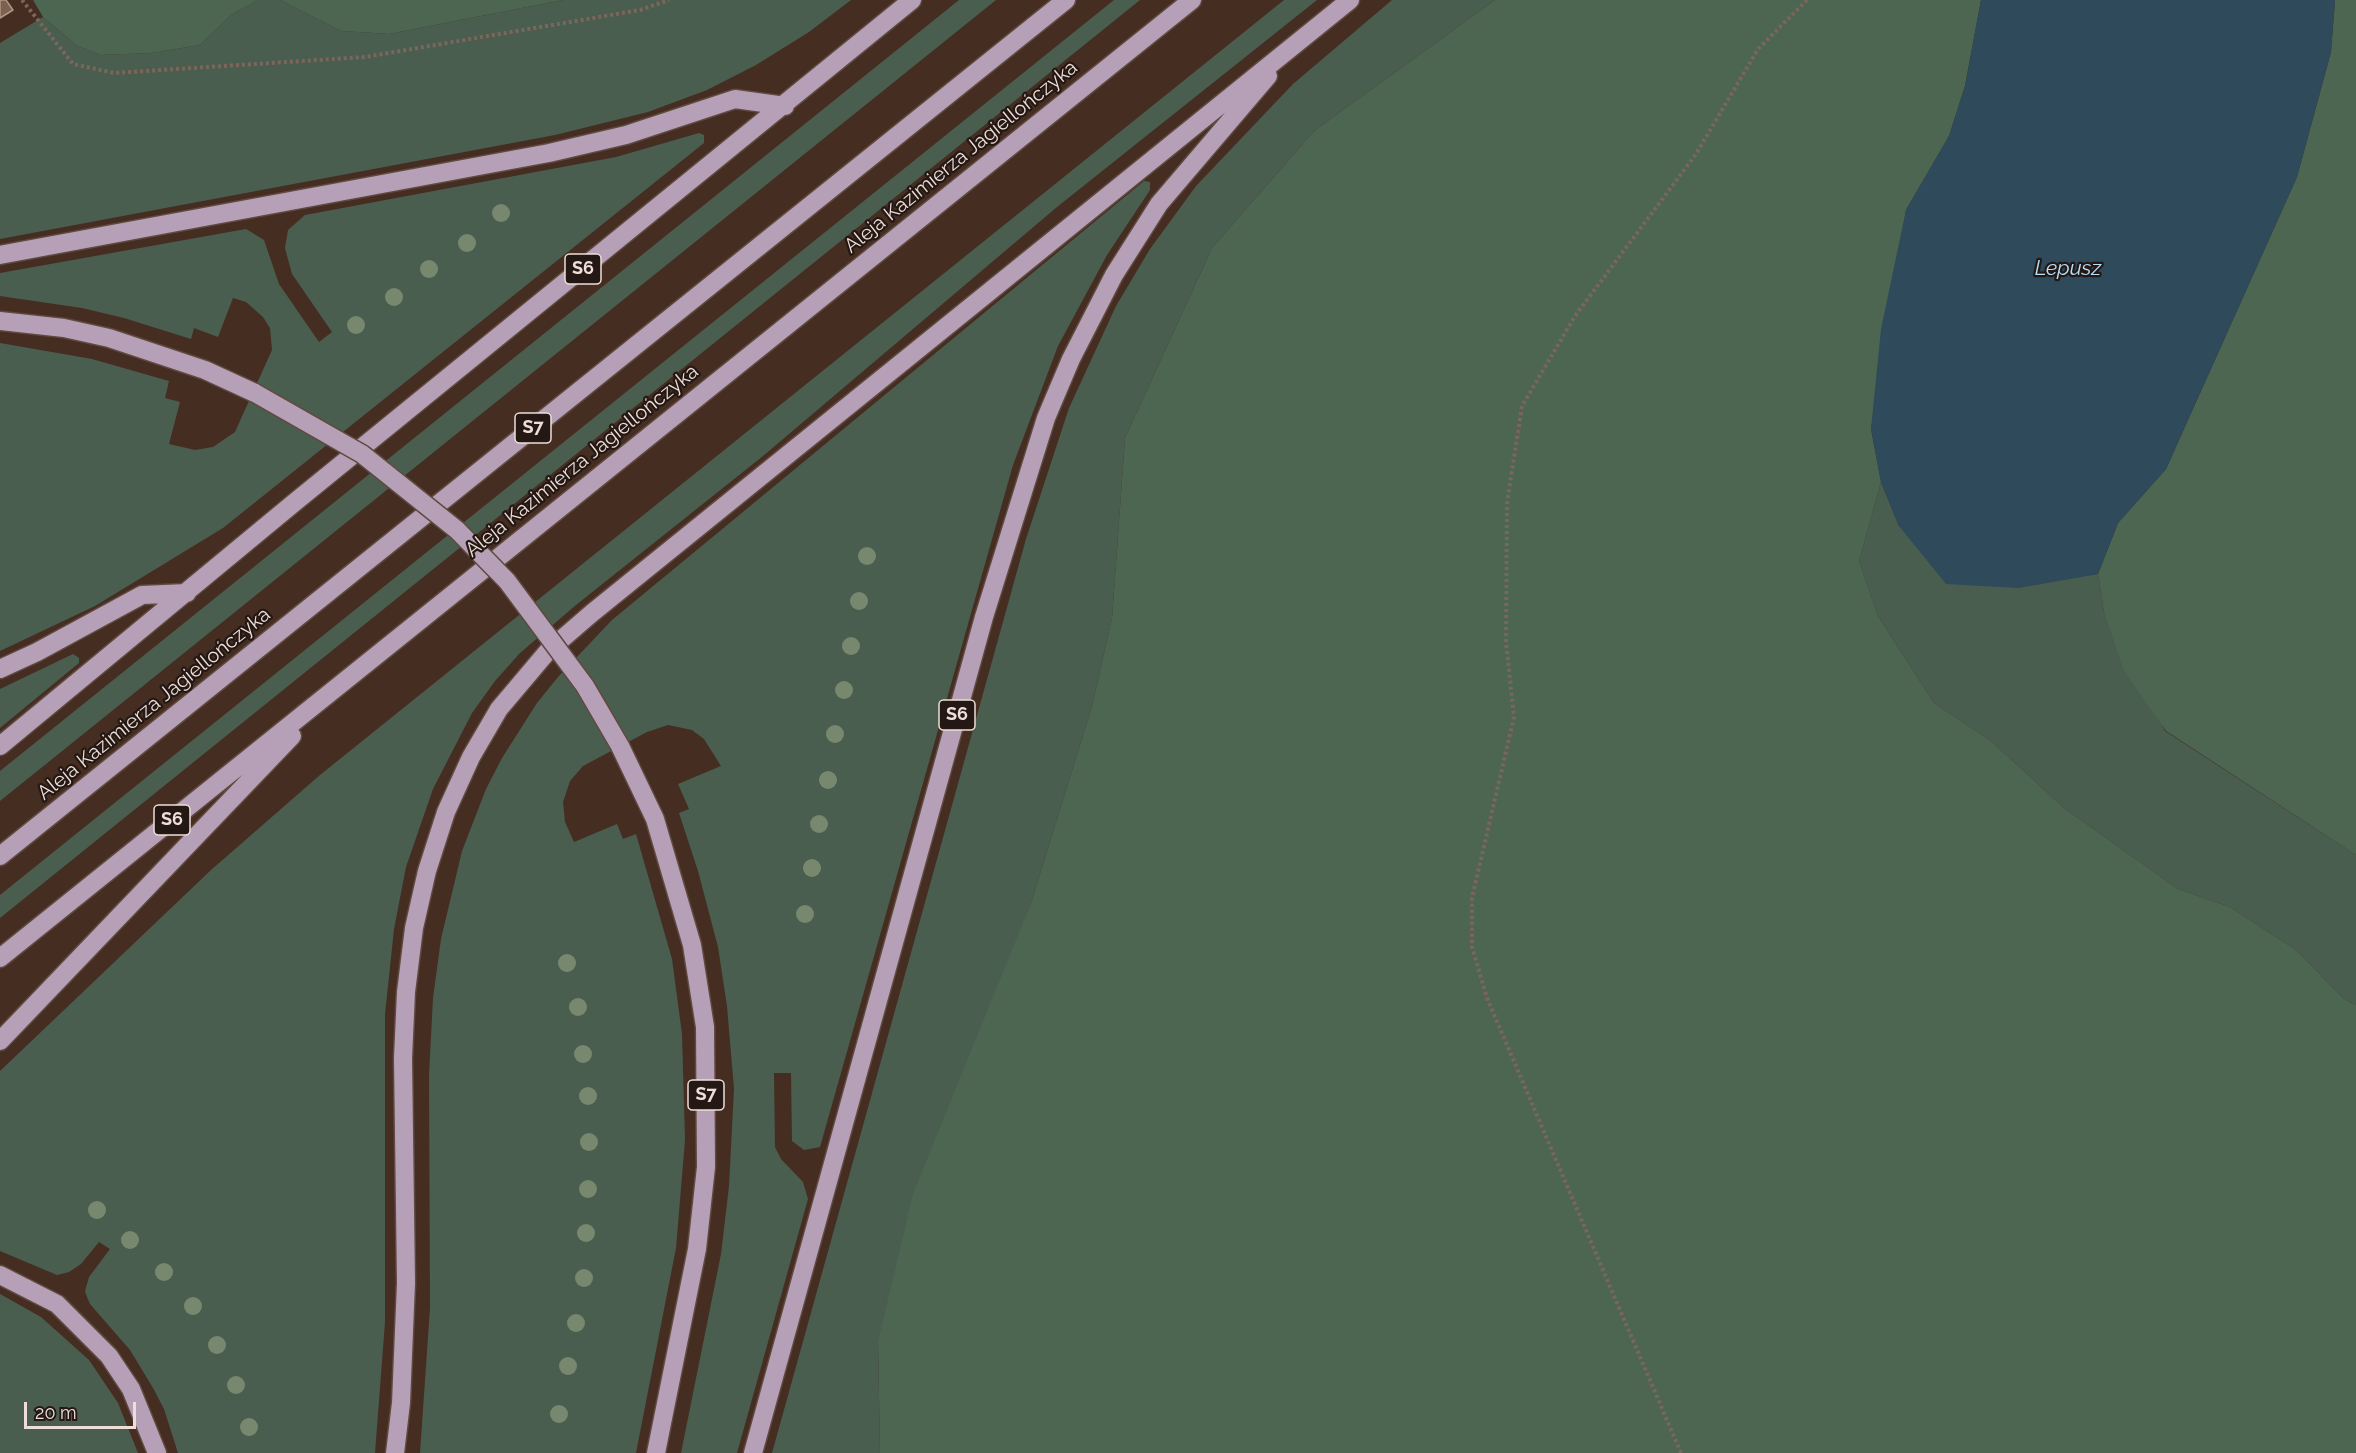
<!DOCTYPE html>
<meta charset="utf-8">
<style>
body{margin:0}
#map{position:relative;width:2356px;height:1453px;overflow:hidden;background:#452d22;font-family:Raleway,sans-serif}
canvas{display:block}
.scale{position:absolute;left:24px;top:1402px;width:112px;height:27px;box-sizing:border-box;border:3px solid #eeded7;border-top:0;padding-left:8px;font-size:18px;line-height:21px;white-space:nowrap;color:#eeded7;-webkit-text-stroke:4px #241814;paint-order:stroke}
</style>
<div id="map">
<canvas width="2356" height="1453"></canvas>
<div class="scale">20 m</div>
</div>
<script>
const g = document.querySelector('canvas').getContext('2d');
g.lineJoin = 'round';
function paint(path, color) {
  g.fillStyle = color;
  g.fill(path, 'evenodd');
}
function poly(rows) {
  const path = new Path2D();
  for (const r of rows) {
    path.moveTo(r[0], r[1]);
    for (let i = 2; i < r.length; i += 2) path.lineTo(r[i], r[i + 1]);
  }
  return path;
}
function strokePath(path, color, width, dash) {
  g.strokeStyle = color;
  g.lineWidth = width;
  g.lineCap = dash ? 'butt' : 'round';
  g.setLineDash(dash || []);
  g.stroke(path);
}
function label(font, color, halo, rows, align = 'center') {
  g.font = font + ' Raleway,sans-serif';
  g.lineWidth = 4.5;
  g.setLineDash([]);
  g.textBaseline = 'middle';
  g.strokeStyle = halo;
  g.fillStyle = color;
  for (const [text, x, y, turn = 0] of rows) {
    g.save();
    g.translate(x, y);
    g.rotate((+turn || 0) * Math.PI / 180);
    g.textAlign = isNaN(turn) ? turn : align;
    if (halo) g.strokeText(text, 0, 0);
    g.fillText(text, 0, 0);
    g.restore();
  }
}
paint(poly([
 [258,0,280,0,341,31,389,34,563,0,851,0,809,32,756,65,707,90,648,112,555,135,0,239,0,43,43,17,76,45,100,55,152,53,200,45,231,15],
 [959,0,996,0,0,801,0,771],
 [1114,0,1140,0,0,918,0,895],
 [1284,0,1317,0,1057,207,763,456,576,605,520,653,495,681,472,713,433,789,406,867,394,929,385,1014,385,1322,375,1453,178,1453,164,1409,153,1388,130,1350,90,1304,87,1297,85,1291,89,1277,110,1249,99,1242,81,1264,69,1272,57,1275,0,1251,0,1071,211,870,320,775],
 [1392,0,1495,0,1314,131,1212,248,1125,438,1112,618,1092,706,1031,903,878,1342,880,1453,772,1453,1026,539,1069,408,1116,306,1150,249,1196,186,1293,84],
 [699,133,704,135,704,143,223,528,95,606,0,651,0,343,92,359,169,381,165,398,180,402,169,444,195,450,213,447,235,432,272,350,270,328,263,317,246,302,233,298,218,337,194,328,191,339,124,318,82,308,0,296,0,273,246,229,264,240,279,284,319,342,332,332,292,274,285,248,288,230,305,215,616,157],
 [1144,181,1150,182,1150,190,1107,255,1058,346,1013,465,820,1147,804,1150,792,1141,791,1073,774,1073,775,1147,781,1159,803,1182,808,1199,737,1453,681,1453,721,1254,729,1186,734,1089,727,1006,718,947,698,871,679,813,689,809,678,784,721,766,704,739,692,730,668,725,647,732,583,766,570,781,563,802,565,822,574,842,617,824,623,839,636,834,672,959,682,1034,685,1140,676,1248,636,1453,420,1453,430,1308,429,1075,433,998,441,939,462,851,486,789,502,758,537,703,558,677,612,620],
 [1881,482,1899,526,2062,579,2098,574,2104,612,2165,731,2356,855,2356,1005,2344,999,2296,950,2230,907,2178,889,2064,808,1991,741,1934,703,1878,616,1859,561],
 [73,654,79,658,79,663,0,728,0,689],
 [0,1294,41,1317,89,1360,118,1403,138,1453,0,1453]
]), '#4a5e4f');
paint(poly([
 [33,0,258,0,231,15,200,45,152,53,100,55,76,45,43,17],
 [280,0,563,0,389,34,341,31],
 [1495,0,1981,0,1965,86,1949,136,1906,210,1871,429,1881,482,1859,561,1878,616,1934,703,1991,741,2064,808,2178,889,2230,907,2296,950,2344,999,2356,1005,2356,1453,880,1453,878,1342,913,1194,1031,903,1092,706,1112,618,1125,438,1212,248,1314,131],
 [2335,0,2356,0,2356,855,2166,731,2124,671,2104,612,2098,574,2118,523,2166,469,2297,177,2331,52]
]), '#4c6652');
paint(poly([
 [1981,0,2335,0,2331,52,2297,177,2166,469,2118,523,2098,574,2019,588,1946,584,1899,526,1881,482,1871,429,1881,329,1906,210,1949,136,1965,86]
]), '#2e4a5b');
const building = poly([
 [0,0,6,0,13,10,0,18,0,0]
]);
paint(building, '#7b614e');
strokePath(building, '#b09684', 1.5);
const motorway = poly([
 [0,255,549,153,626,135,735,99,785,106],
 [0,321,64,328,109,338,205,370,255,393],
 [0,669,37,652,142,595,187,593],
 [0,746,295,502,912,0],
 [620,746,655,819,692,945,705,1027,706,1167,697,1249,656,1453],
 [0,856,1066,0],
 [0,958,1192,0],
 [0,1041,292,736],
 [0,1275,57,1304,109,1356,131,1389,157,1453],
 [395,1453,401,1403,406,1283,403,1058,406,992,414,928,427,871,446,812,471,757,499,709,548,651,592,613,1350,0],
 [753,1453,984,617,1046,418,1071,359,1114,275,1159,204,1268,76]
]);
strokePath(motorway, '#60493f', 21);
strokePath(poly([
 [22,0,73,64,114,73,365,57,640,10,669,0],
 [1681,1453,1487,998,1472,947,1472,898,1514,717,1506,642,1507,503,1522,406,1575,316,1696,154,1758,49,1807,0]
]), '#7b665c', 4, [3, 3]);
strokePath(motorway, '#b5a0b7', 18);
const motorwayBridge = poly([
 [255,393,362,454,457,530,507,581,585,686,620,746]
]);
strokePath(motorwayBridge, '#60493f', 21, []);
strokePath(motorwayBridge, '#b5a0b7', 18);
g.fillStyle = '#78886e';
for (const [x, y] of [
 [501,213],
 [467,243],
 [429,269],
 [394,297],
 [356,325],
 [867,556],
 [859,601],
 [851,646],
 [844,690],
 [835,734],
 [828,780],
 [819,824],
 [812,868],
 [805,914],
 [567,963],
 [578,1007],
 [583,1054],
 [588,1096],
 [589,1142],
 [588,1189],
 [97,1210],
 [586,1233],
 [130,1240],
 [164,1272],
 [584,1278],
 [193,1306],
 [576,1323],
 [217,1345],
 [568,1366],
 [236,1385],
 [559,1414],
 [249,1427]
]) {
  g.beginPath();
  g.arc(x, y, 9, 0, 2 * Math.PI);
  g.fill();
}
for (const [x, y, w] of [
 [583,269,36],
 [533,428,36],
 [957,715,36],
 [172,820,36],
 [706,1095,36]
]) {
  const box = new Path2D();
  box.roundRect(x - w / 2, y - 15, w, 30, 4.5);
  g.fillStyle = '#241814';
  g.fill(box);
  strokePath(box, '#eeded7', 1.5);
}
label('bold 18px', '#eeded7', null, [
 ["S6",583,269],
 ["S7",533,428],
 ["S6",957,715],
 ["S6",172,820],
 ["S7",706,1095]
]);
label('20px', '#eeded7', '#241814', [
 ["Aleja Kazimierza Jagiellończyka",961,157,-39],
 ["Aleja Kazimierza Jagiellończyka",582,461,-39],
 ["Aleja Kazimierza Jagiellończyka",154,704,-39]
]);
label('italic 21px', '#b5e1fd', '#241814', [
 ["Lepusz",2068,269]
]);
</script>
